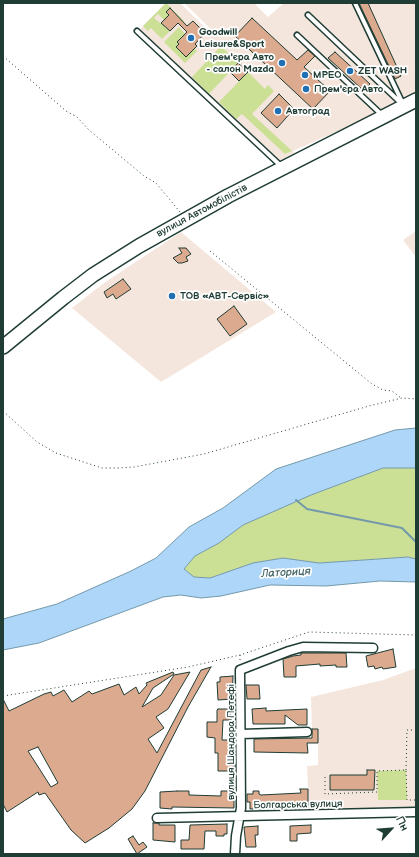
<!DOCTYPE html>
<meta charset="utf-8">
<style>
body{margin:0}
#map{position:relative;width:419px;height:857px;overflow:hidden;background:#fff;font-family:"Balsamiq Sans",sans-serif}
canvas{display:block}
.frame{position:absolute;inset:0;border:4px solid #1f3d34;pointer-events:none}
.north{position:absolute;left:371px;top:809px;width:40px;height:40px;-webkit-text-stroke:3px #fff;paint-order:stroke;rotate:64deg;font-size:11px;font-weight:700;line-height:16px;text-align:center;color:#1f3d34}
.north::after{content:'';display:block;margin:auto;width:14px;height:18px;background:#1f3d34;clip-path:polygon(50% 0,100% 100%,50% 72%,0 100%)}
</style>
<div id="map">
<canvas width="419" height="857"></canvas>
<div class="frame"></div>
<div class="north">Пн</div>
</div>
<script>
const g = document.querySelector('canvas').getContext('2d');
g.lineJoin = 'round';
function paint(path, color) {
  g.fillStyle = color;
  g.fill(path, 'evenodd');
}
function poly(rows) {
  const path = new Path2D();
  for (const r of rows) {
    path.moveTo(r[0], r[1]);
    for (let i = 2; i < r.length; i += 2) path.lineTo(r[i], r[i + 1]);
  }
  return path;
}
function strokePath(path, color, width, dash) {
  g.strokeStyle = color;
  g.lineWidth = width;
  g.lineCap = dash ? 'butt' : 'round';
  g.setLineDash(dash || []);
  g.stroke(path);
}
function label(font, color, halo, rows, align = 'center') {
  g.font = font + ' "Balsamiq Sans",sans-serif';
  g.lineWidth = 3.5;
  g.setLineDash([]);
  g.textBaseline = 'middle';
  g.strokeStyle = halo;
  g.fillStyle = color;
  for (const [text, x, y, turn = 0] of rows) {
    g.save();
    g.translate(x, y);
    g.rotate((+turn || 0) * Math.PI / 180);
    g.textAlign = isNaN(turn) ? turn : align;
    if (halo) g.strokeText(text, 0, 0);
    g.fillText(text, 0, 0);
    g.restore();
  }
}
paint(poly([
 [166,3,180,3,214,36,216,34,184,3,254,3,268,17,284,3,416,3,416,96,293,151,294,153,275,163,136,33],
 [416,231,416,257,403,240],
 [181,232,276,312,161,382,72,308,104,283],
 [416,668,416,809,309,810,307,766,318,765,318,729,312,729,311,697,383,680]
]), '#f4e6dd');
paint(poly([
 [166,3,184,21,183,22,166,12,169,15,164,20,158,14,154,18,170,31,162,39,151,28,148,31,143,26],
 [179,27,185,34,177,42,179,44,176,47,186,57,194,48,197,51,185,63,164,42],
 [221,46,238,63,209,94,192,77],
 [248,72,265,89,268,85,274,91,252,114,292,151,285,154,242,114,236,119,219,102],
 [408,467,416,468,416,559,408,557,319,563,283,558,253,563,210,578,194,577,184,569,195,556,219,543,243,525,311,495,383,468],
 [406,770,407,800,378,800,377,771]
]), '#cbe095');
const water = poly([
 [416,428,416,468,383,468,311,495,243,525,219,543,195,556,184,569,194,577,210,578,253,563,283,558,319,563,408,557,416,559,416,582,380,581,326,586,270,585,221,596,201,598,181,595,163,597,39,643,3,650,3,619,57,604,131,571,156,558,189,527,223,508,276,469,395,430,416,428]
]);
paint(water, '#add6f8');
strokePath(water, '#7499aa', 1);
strokePath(poly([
 [296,500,307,509,402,528,416,542]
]), '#7499aa', 2);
const building = poly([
 [359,3,368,3,401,76,395,79,359,3],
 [170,8,187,26,193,21,205,33,195,44,197,46,186,57,176,47,179,44,177,42,187,32,178,23,170,31,161,23,169,15,166,12,170,8],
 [252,18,297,60,308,50,315,56,304,67,330,91,313,109,235,36,252,18],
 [335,52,370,84,364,91,328,58,335,52],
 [238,63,248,72,239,81,230,72,238,63],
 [279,94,294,109,277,128,261,113,279,94],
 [179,248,186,248,191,254,186,257,188,261,182,263,178,263,173,258,182,253,179,248],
 [123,279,131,289,116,299,113,294,107,298,104,292,123,279],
 [234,306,247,324,230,336,217,319,234,306],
 [393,649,396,667,383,669,382,667,375,669,374,666,368,667,366,656,393,649],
 [301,653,346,653,347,667,336,667,336,665,320,666,320,664,296,666,296,677,284,677,283,659,293,656,301,655,301,653],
 [211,667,188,707,145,791,132,809,109,828,85,843,71,830,45,793,39,795,38,792,7,812,3,804,3,699,9,711,44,694,51,692,53,696,64,690,72,702,89,691,92,694,119,684,124,695,136,687,139,694,147,685,146,683,173,672,174,674,153,688,142,707,161,695,174,675,190,672,168,709,156,717,164,728,148,739,157,753,201,670,211,667],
 [38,747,58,783,51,787,28,751,38,747],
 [233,676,232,699,218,700,217,682,220,682,220,677,233,676],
 [246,685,259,685,260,699,247,699,246,685],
 [266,708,266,711,307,709,307,725,298,725,285,715,285,724,253,724,252,709,266,708],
 [218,709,230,709,231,720,223,720,222,740,234,740,234,771,218,771,218,753,215,753,215,738,207,737,207,722,217,722,217,710,218,709],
 [312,729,318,729,318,743,307,743,308,753,254,752,254,739,312,738,312,729],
 [367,770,375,770,374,790,330,790,330,775,367,775,367,770],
 [300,789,308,789,308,808,250,809,250,802,247,802,247,794,253,794,253,791,259,791,259,794,261,795,301,793,300,789],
 [177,791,189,791,189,795,221,796,221,791,234,791,234,808,172,807,172,809,160,808,160,792,177,791],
 [153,823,159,823,159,825,175,825,175,842,153,840,153,823],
 [227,824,227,834,224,834,224,836,216,836,216,831,205,831,204,849,181,849,181,840,189,840,190,825,227,824],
 [311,825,311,833,297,834,297,841,290,841,290,826,311,825],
 [258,826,258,835,255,835,256,847,246,847,244,827,258,826],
 [133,836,139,845,143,842,147,847,137,854,128,839,133,836]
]);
paint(building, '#dcaa8e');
strokePath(building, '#1f3d34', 1);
const service = poly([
 [355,3,403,104],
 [308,15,403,105],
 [137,31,281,166],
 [297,35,382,115]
]);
const minor = poly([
 [241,734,307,732],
 [157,818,416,812],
 [235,854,236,836,241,808,240,670,289,651,303,647,373,648]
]);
const trunk = poly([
 [3,347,63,298,93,275,139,246,228,196,416,100]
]);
strokePath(service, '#1f3d34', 7);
strokePath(minor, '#1f3d34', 11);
strokePath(trunk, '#1f3d34', 16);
strokePath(poly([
 [3,56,66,111,77,117,89,130,144,176,156,183,180,212],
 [210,251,372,384,383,390,392,391,401,398],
 [3,411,37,442,56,453,102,468,119,468,134,467,204,454,369,406,402,398,416,399],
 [240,655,240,661],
 [3,696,188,667,240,655,309,632,416,635],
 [406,770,407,730,416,730],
 [325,777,325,794,377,792,377,771,406,770,407,800,416,800]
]), '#1f3d34', 1, [1, 3]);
strokePath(service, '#fff', 4);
strokePath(minor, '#fff', 8);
strokePath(trunk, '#fff', 13);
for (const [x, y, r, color] of [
 [191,38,4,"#1f6fb2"],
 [282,63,4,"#1f6fb2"],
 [350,71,4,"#1f6fb2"],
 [305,75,4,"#1f6fb2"],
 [306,89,4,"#1f6fb2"],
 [278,111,4,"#1f6fb2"],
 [172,296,4,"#1f6fb2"]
]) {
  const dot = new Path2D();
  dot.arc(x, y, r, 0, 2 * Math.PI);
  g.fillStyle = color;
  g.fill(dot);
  strokePath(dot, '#fff', 1.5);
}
label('bold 10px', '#1f3d34', '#fff', [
 ["Goodwill",199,32],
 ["Leisure&Sport",199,44],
 ["Прем'єра Авто",274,57,"right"],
 ["- салон Mazda",274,69,"right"],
 ["ZET WASH",358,71],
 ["МРЕО",313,75],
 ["Прем'єра Авто",314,89],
 ["Автоград",286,111],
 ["ТОВ «АВТ-Сервіс»",180,296]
], 'left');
label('10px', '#1f3d34', '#fff', [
 ["вулиця Автомобілістів",202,211,-28],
 ["вулиця Шандора Петефі",231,742,-90],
 ["Болгарська вулиця",298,805,-1]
]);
label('italic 11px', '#426365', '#fff', [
 ["Латориця",286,573,-3]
]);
</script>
